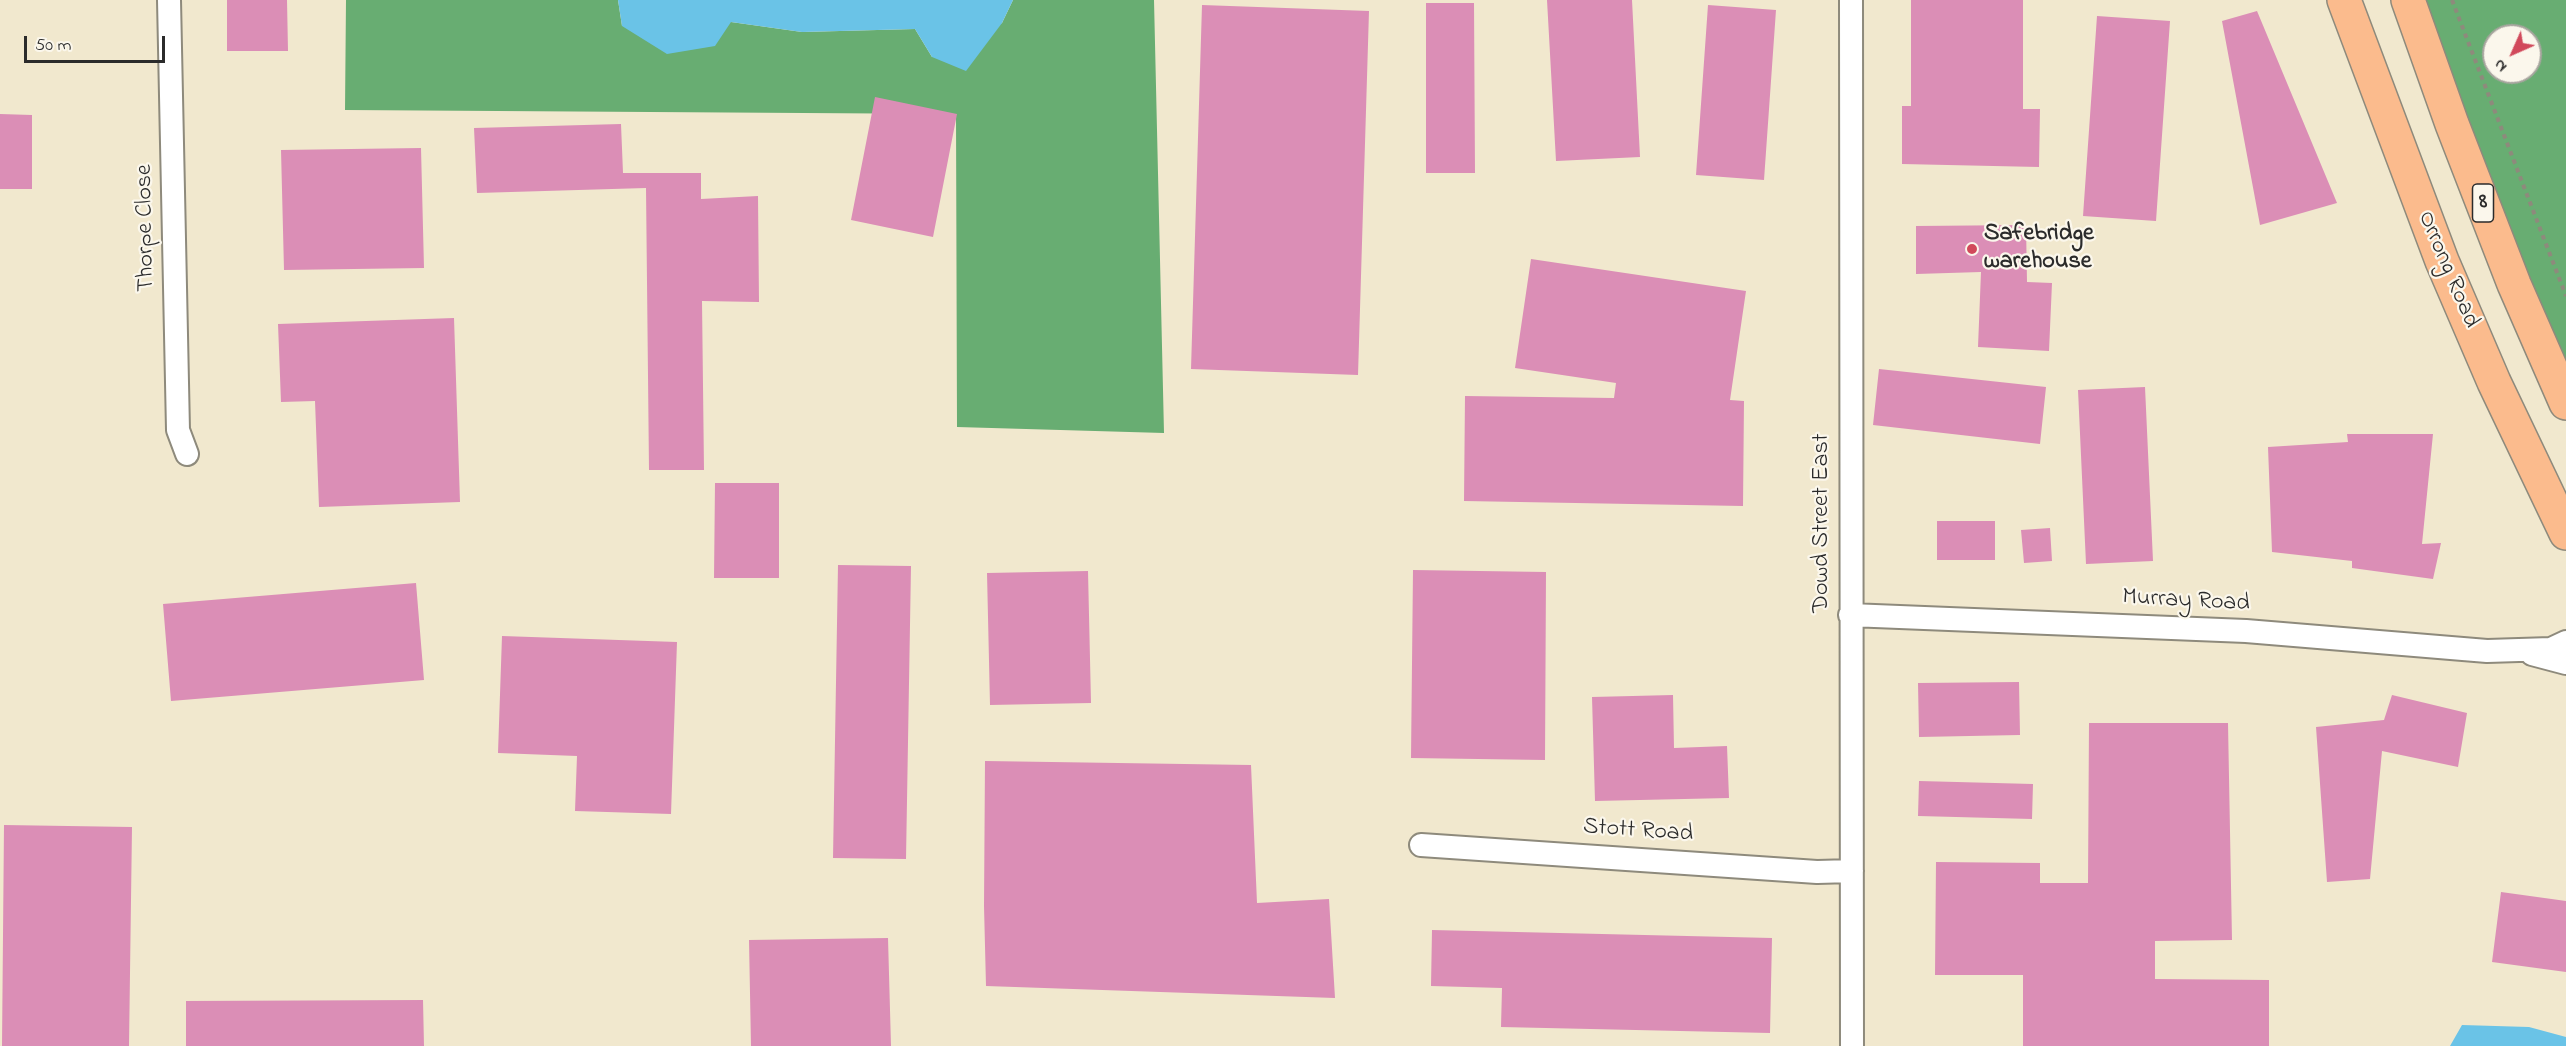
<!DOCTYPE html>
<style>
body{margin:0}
#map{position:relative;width:2566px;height:1046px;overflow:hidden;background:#f1e8ce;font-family:"Indie Flower",sans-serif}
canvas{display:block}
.north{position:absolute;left:2482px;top:24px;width:60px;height:60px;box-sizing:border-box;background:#fbf7ec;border:2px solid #a8a59f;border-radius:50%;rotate:225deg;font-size:16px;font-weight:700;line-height:24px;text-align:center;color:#2b2b2b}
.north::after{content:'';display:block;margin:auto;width:21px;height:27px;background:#d1495b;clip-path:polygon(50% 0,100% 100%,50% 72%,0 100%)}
.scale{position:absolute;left:24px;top:36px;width:141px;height:27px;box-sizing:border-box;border:3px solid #2b2b2b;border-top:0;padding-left:8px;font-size:18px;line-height:21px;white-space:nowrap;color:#2b2b2b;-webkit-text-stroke:4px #fbf7ec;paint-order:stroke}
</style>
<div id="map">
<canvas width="2566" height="1046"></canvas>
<div class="north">N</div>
<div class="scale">50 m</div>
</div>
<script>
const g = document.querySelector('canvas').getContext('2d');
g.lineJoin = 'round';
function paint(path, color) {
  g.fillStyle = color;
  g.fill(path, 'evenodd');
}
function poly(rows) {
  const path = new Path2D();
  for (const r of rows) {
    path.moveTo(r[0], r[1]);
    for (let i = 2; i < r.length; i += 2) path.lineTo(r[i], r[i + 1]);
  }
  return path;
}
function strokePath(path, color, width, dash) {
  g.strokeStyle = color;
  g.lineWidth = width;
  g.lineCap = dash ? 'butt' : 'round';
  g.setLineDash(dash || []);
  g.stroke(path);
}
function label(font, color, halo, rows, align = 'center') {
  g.font = font + ' "Indie Flower",sans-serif';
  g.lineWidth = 4.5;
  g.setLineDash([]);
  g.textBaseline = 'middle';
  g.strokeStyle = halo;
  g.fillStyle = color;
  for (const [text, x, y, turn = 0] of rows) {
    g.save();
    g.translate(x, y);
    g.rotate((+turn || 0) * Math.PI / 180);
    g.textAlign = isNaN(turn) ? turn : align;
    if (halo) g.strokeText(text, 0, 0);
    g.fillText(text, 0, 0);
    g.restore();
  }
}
paint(poly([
 [346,0,618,0,622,26,731,22,802,32,915,29,932,57,1002,23,1013,0,1154,0,1164,433,957,427,956,114,345,110],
 [2424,0,2566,0,2566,381,2507,242],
 [2494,36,2530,36,2530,72,2494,72]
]), '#68ad72');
paint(poly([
 [618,0,1013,0,1002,23,966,71,932,57,915,29,802,32,731,22,715,46,667,54,622,26],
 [2462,1025,2529,1027,2566,1037,2566,1046,2450,1046]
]), '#6ac3e7');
paint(poly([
 [227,0,287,0,288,51,227,51],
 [1547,0,1632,0,1640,157,1556,161],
 [1911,0,2023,0,2023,109,2040,109,2039,167,1902,164,1902,106,1911,106],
 [1426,3,1474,3,1475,173,1426,173],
 [1202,5,1369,11,1358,375,1191,369],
 [1708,5,1776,10,1764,180,1696,175],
 [2257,11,2337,203,2260,225,2222,21],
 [2097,16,2170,21,2156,221,2083,216],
 [875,97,957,114,933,237,851,220],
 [0,114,32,115,32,189,0,189],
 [621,124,623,173,701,173,701,199,758,196,759,302,702,301,704,470,649,470,646,188,477,193,474,128],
 [421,148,424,268,284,270,281,150],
 [2026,225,2027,282,2052,283,2049,351,1978,347,1981,272,1916,274,1916,226],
 [1531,259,1746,291,1730,400,1744,401,1743,506,1464,501,1465,396,1614,398,1616,383,1515,368],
 [454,318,460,502,319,507,315,401,281,402,278,324],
 [1879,369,2046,387,2040,444,1873,425],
 [2145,387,2153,561,2086,564,2078,390],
 [2347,434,2433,434,2422,544,2441,543,2433,579,2352,568,2352,561,2272,552,2268,447,2348,442],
 [715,483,779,483,779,578,714,578],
 [1937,521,1995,521,1995,560,1937,560],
 [2050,528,2052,561,2024,563,2021,530],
 [838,565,911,566,906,859,833,858],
 [1413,570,1546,572,1545,760,1411,758],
 [1088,571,1091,703,990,705,987,573],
 [416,583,424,680,171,701,163,604],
 [502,636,677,642,671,814,575,811,577,756,498,753],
 [2019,682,2020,735,1919,737,1918,683],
 [1673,695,1674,748,1727,746,1729,798,1595,801,1592,697],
 [2392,695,2467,713,2458,767,2382,751,2370,879,2327,882,2316,727,2384,720],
 [2089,723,2228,723,2232,940,2155,941,2155,979,2269,980,2269,1046,2023,1046,2023,975,1935,975,1936,862,2040,863,2040,883,2088,883],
 [985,761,1251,765,1257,903,1329,899,1335,998,986,986,984,906],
 [1919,781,2033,784,2032,819,1918,816],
 [4,825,132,827,129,1046,2,1046],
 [2501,892,2566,901,2566,972,2492,962],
 [1432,930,1772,938,1770,1033,1501,1027,1502,988,1431,986],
 [888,938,891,1046,751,1046,749,940],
 [423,1000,424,1046,186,1046,186,1001]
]), '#db8eb6');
const minor = poly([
 [169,0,178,430,187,454],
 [1851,0,1852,1046],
 [1850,615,2246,631,2487,651,2551,649,2566,642],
 [2532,654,2566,663],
 [1421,845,1817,872,1852,871]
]);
const highway = poly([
 [2344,0,2442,261,2494,382,2566,533],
 [2408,0,2452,124,2514,284,2566,403]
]);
strokePath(minor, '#8e8a7c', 26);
strokePath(highway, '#8e8a7c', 36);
strokePath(poly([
 [2452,0,2566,296]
]), '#8e8a7c', 4, [4.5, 4.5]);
strokePath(minor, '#fff', 22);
strokePath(highway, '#fbbb8d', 33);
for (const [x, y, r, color] of [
 [1972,249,6,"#d1495b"]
]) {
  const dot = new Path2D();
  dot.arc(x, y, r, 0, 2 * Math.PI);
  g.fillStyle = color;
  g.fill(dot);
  strokePath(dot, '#fbf7ec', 2);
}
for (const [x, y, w] of [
 [2483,203,21]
]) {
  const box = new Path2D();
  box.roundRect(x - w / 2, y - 19, w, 38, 4.5);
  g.fillStyle = '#fbf7ec';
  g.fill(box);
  strokePath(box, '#2b2b2b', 1.5);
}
label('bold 22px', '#2b2b2b', null, [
 ["8",2483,203]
]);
label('24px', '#2b2b2b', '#fbf7ec', [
 ["Thorpe Close",147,228,-91],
 ["Orrong Road",2447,270,67],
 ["Dowd Street East",1823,523,-90],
 ["Murray Road",2186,602,3],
 ["Stott Road",1638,832,4]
]);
label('bold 24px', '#2b2b2b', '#fbf7ec', [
 ["Safebridge",1984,235],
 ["warehouse",1984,263]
], 'left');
</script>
